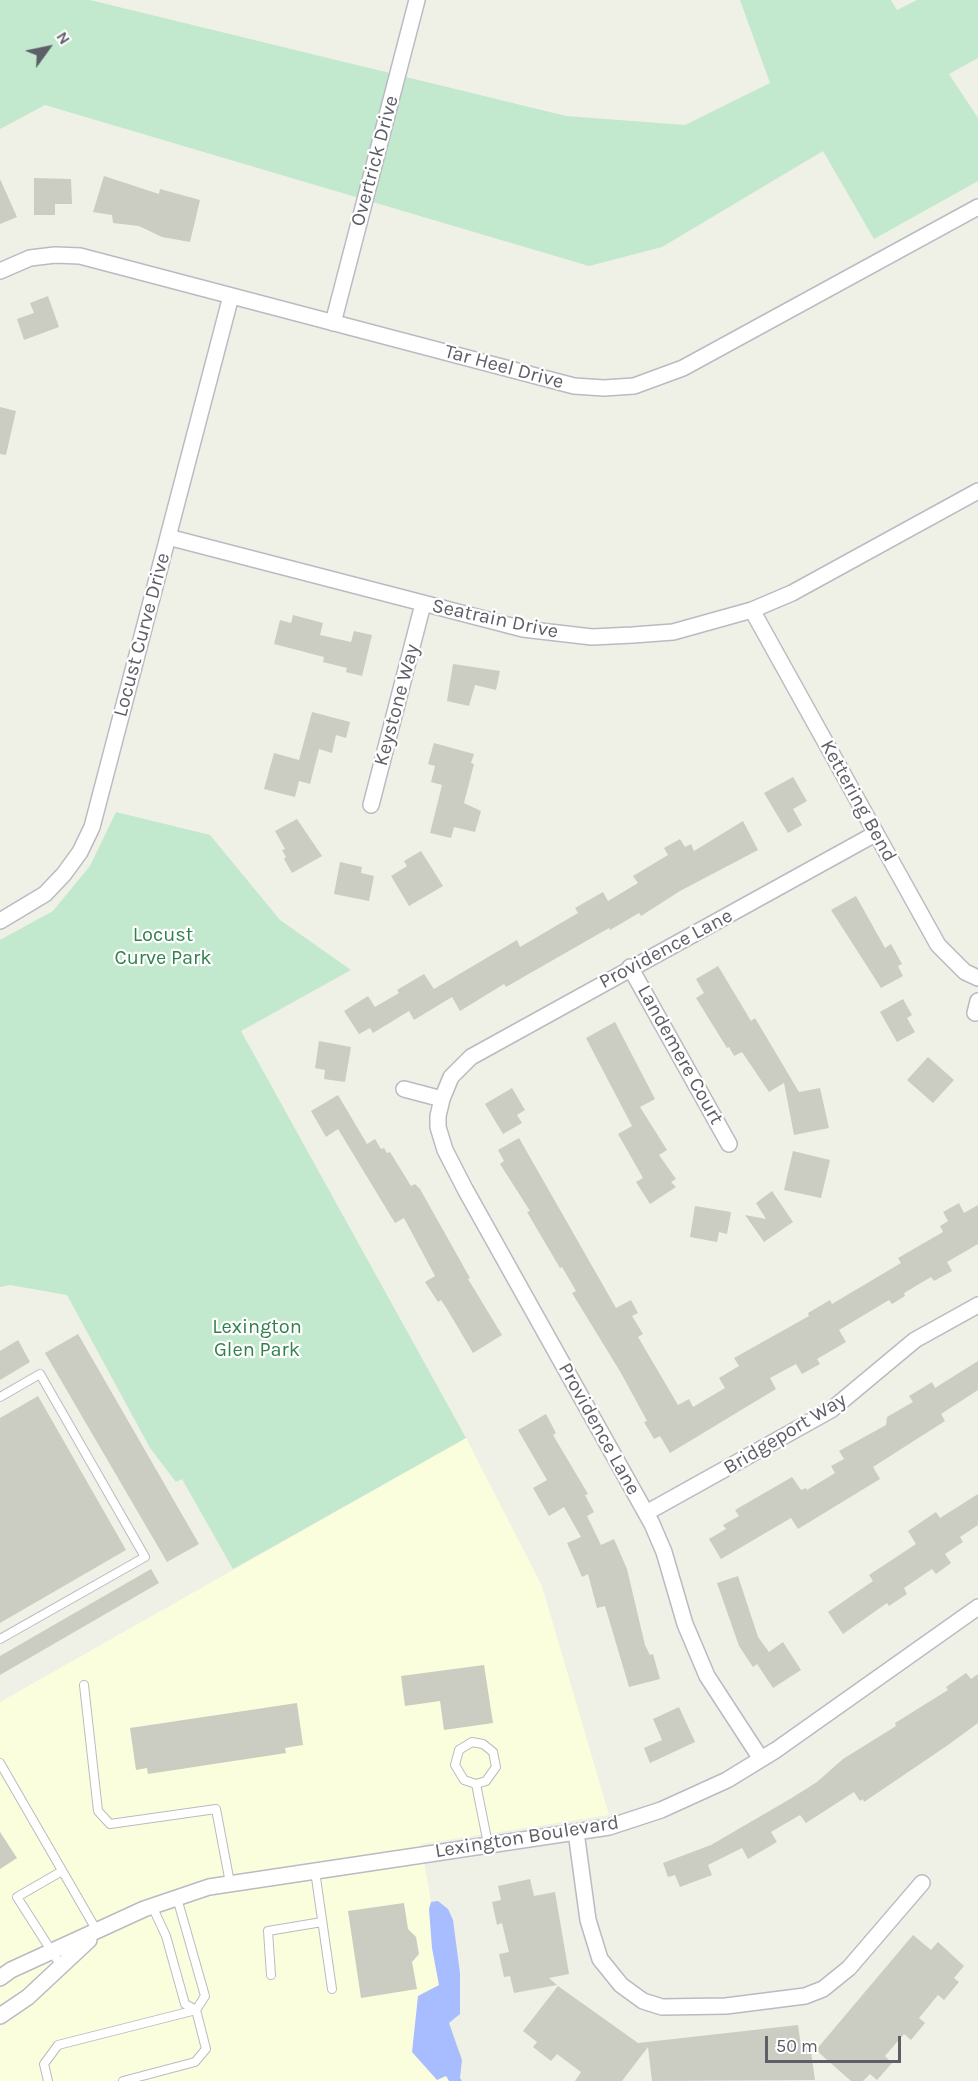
<!DOCTYPE html>
<style>
body{margin:0}
#map{position:relative;width:978px;height:2081px;overflow:hidden;background:#eff0e6;font-family:Karla,sans-serif}
canvas{display:block}
.north{position:absolute;left:18px;top:18px;width:60px;height:60px;-webkit-text-stroke:4px #fff;paint-order:stroke;rotate:57deg;font-size:16px;font-weight:700;line-height:24px;text-align:center;color:#5d5f66}
.north::after{content:'';display:block;margin:auto;width:21px;height:27px;background:#5d5f66;clip-path:polygon(50% 0,100% 100%,50% 72%,0 100%)}
.scale{position:absolute;left:765px;top:2036px;width:136px;height:27px;box-sizing:border-box;border:3px solid #5d5f66;border-top:0;padding-left:8px;font-size:18px;line-height:21px;white-space:nowrap;color:#5d5f66;-webkit-text-stroke:4px #fff;paint-order:stroke}
</style>
<div id="map">
<canvas width="978" height="2081"></canvas>
<div class="north">N</div>
<div class="scale">50 m</div>
</div>
<script>
const g = document.querySelector('canvas').getContext('2d');
g.lineJoin = 'round';
function paint(path, color) {
  g.fillStyle = color;
  g.fill(path, 'evenodd');
}
function poly(rows) {
  const path = new Path2D();
  for (const r of rows) {
    path.moveTo(r[0], r[1]);
    for (let i = 2; i < r.length; i += 2) path.lineTo(r[i], r[i + 1]);
  }
  return path;
}
function strokePath(path, color, width, dash) {
  g.strokeStyle = color;
  g.lineWidth = width;
  g.lineCap = dash ? 'butt' : 'round';
  g.setLineDash(dash || []);
  g.stroke(path);
}
function label(font, color, halo, rows, align = 'center') {
  g.font = font + ' Karla,sans-serif';
  g.lineWidth = 4.5;
  g.setLineDash([]);
  g.textBaseline = 'middle';
  g.strokeStyle = halo;
  g.fillStyle = color;
  for (const [text, x, y, turn = 0] of rows) {
    g.save();
    g.translate(x, y);
    g.rotate((+turn || 0) * Math.PI / 180);
    g.textAlign = isNaN(turn) ? turn : align;
    if (halo) g.strokeText(text, 0, 0);
    g.fillText(text, 0, 0);
    g.restore();
  }
}
paint(poly([
 [466,1438,542,1586,609,1815,421,1844,431,1902,432,1948,439,1985,449,2081,0,2081,0,1702]
]), '#fbfedc');
paint(poly([
 [0,0,90,0,566,116,685,125,770,83,740,0,891,0,897,10,917,0,978,0,978,58,949,74,978,118,978,181,874,239,823,151,662,247,589,266,45,105,0,129],
 [116,812,210,835,280,920,351,970,241,1031,466,1438,233,1569,182,1479,176,1482,150,1448,67,1295,10,1285,0,1287,0,940,53,911,90,866]
]), '#c2e8ce');
paint(poly([
 [438,1901,448,1909,453,1920,460,1973,460,2014,449,2023,462,2060,460,2078,462,2081,449,2081,446,2076,437,2080,412,2052,418,1996,439,1985,432,1948,429,1909,431,1902]
]), '#a7bdff');
paint(poly([
 [104,176,159,194,160,189,200,200,190,242,162,237,139,226,113,223,112,215,93,212],
 [34,178,71,179,72,204,55,204,55,215,34,215],
 [0,179,17,217,0,224],
 [48,296,59,327,24,340,17,319,34,313,30,303],
 [0,407,16,411,6,455,0,454],
 [293,615,323,623,320,635,351,642,354,631,372,635,362,676,346,672,347,668,323,662,324,657,274,644,280,620,291,623],
 [453,664,500,671,496,690,475,685,469,706,447,701],
 [312,712,350,722,346,738,336,735,332,753,319,749,310,784,299,781,295,797,264,789,274,753,299,760],
 [434,743,474,754,471,763,474,764,464,803,481,811,475,832,454,827,451,838,430,833,442,785,431,782,435,766,428,764],
 [793,777,807,801,793,809,802,825,788,833,764,793],
 [297,819,322,856,292,873,284,859,286,857,282,850,285,849,275,831],
 [743,821,758,850,680,891,641,916,639,913,610,930,609,928,506,987,504,984,460,1011,452,997,414,1020,409,1011,373,1033,370,1028,359,1034,344,1011,368,996,375,1007,399,993,397,990,424,974,434,989,517,940,520,947,578,913,575,908,603,892,608,901,638,883,633,876,668,855,664,848,680,839,685,847,691,844,694,851],
 [421,851,443,886,409,906,391,876,407,866,404,861],
 [340,862,362,867,361,873,374,876,369,901,334,894],
 [856,896,885,948,891,944,902,964,898,966,903,976,881,988,831,910],
 [718,966,751,1021,755,1018,799,1092,820,1088,829,1128,794,1135,784,1083,769,1092,742,1052,734,1056,729,1047,727,1048,696,998,704,993,696,979],
 [903,999,912,1015,907,1018,915,1032,897,1042,880,1012],
 [615,1022,655,1099,640,1107,667,1150,659,1155,676,1179,671,1182,676,1187,650,1204,636,1182,643,1178,618,1134,632,1126,586,1038],
 [319,1041,351,1047,345,1082,324,1079,325,1070,315,1068],
 [928,1057,954,1080,933,1103,907,1080],
 [512,1088,525,1110,517,1115,522,1123,503,1134,485,1104],
 [338,1095,367,1144,375,1139,381,1149,384,1148,387,1153,390,1152,411,1186,415,1184,420,1189,470,1278,468,1279,502,1335,473,1353,447,1309,441,1300,438,1302,425,1282,435,1276,404,1218,395,1223,338,1129,326,1137,311,1111],
 [519,1138,616,1308,631,1300,638,1313,632,1316,643,1334,638,1337,678,1405,689,1399,693,1407,725,1388,719,1378,739,1366,734,1358,809,1316,808,1313,830,1300,832,1304,901,1263,898,1258,943,1232,940,1226,948,1221,943,1212,959,1203,964,1213,978,1205,978,1244,947,1262,952,1271,934,1281,931,1277,904,1293,905,1296,892,1304,889,1300,839,1330,846,1342,817,1359,820,1364,802,1374,796,1364,770,1378,776,1389,670,1453,660,1436,654,1439,644,1422,647,1421,621,1373,572,1293,576,1291,562,1267,560,1268,527,1212,530,1211,500,1164,504,1161,498,1150],
 [793,1151,830,1160,821,1198,784,1190],
 [772,1191,793,1222,764,1242,745,1215,766,1219,756,1203],
 [695,1206,731,1212,727,1234,719,1232,717,1242,690,1237],
 [78,1334,199,1544,167,1562,45,1353],
 [18,1340,30,1362,0,1380,0,1351],
 [978,1361,978,1390,941,1414,945,1421,873,1467,880,1479,798,1529,791,1518,721,1559,709,1539,726,1529,723,1525,739,1516,735,1510,792,1477,801,1490,806,1488,807,1490,835,1473,831,1466,844,1459,839,1451,886,1425,887,1417,913,1402,909,1396,932,1382,935,1388],
 [38,1396,126,1550,0,1623,0,1418],
 [546,1414,556,1433,553,1435,588,1494,585,1495,594,1512,587,1516,601,1545,614,1539,627,1569,645,1645,650,1655,653,1654,660,1679,629,1687,605,1606,597,1608,588,1574,582,1577,567,1543,581,1537,564,1507,549,1516,533,1488,547,1480,518,1430],
 [978,1494,978,1525,960,1537,963,1542,945,1554,951,1563,936,1574,932,1569,904,1588,907,1594,889,1606,887,1603,843,1634,828,1612,873,1581,869,1575,916,1544,908,1531,936,1512,940,1518],
 [151,1569,159,1583,0,1675,0,1656],
 [738,1576,758,1637,769,1652,783,1642,801,1670,773,1688,757,1664,753,1667,739,1646,717,1583],
 [484,1665,493,1723,444,1730,440,1701,405,1706,401,1676],
 [966,1673,971,1679,978,1674,978,1723,948,1745,864,1802,863,1799,860,1801,854,1792,806,1823,800,1815,771,1832,777,1842,748,1859,742,1848,708,1865,712,1875,680,1887,675,1875,668,1877,663,1863,711,1845,790,1799,817,1782,843,1759,896,1726,895,1723,948,1690,946,1687],
 [297,1703,303,1745,285,1748,286,1753,148,1774,147,1768,136,1770,130,1728],
 [679,1707,695,1742,650,1763,644,1748,662,1740,653,1719],
 [0,1832,17,1858,0,1869],
 [530,1879,534,1896,555,1892,569,1974,549,1978,557,1985,514,1993,510,1976,504,1977,499,1954,509,1952,502,1923,497,1925,492,1902,501,1900,498,1886],
 [404,1903,408,1929,416,1937,419,1954,412,1962,417,1989,361,1998,348,1911],
 [913,1935,931,1950,938,1942,964,1966,954,1978,959,1982,944,2000,938,1995,919,2018,925,2023,911,2040,904,2034,885,2056,892,2063,877,2080,870,2074,863,2081,851,2081,816,2050],
 [558,1986,638,2043,798,2025,801,2046,810,2045,815,2080,652,2081,648,2047,622,2081,575,2081,581,2072,557,2054,551,2061,533,2047,537,2042,523,2031]
]), '#cbccc2');
const lane = poly([
 [0,1397,40,1374,145,1557,0,1639],
 [84,1685,98,1811,110,1824,216,1809,230,1883],
 [0,1763,97,1931],
 [476,1784,486,1781,496,1767,493,1752,483,1744,472,1742,459,1750,455,1765,464,1780,476,1784,488,1844],
 [315,1871,332,1989],
 [152,1906,166,1936,185,2004,196,2010,205,1996,177,1898],
 [61,1966,17,1897,62,1871],
 [271,1975,268,1931,322,1922],
 [48,2081,44,2064,58,2045,196,2010,206,2049,195,2062,123,2081]
]);
const street = poly([
 [0,271,30,258,55,255,80,256,574,386,604,388,634,386,683,368,978,207],
 [333,323,417,0],
 [168,537,523,629,592,637,633,635,673,632,752,610,792,593,978,491],
 [752,610,938,945,965,972,978,978],
 [371,805,423,604],
 [0,921,45,894,64,874,80,852,92,827,231,296],
 [630,967,729,1144],
 [975,1013,978,1001],
 [404,1089,442,1099],
 [646,1513,831,1410,915,1340,978,1305],
 [761,1759,707,1676,685,1624,664,1552,652,1524,465,1189,445,1150,438,1127,438,1116,442,1099,451,1077,471,1057,875,834],
 [576,1832,588,1920,600,1959,621,1985,643,2001,662,2007,726,2006,805,1996,823,1989,849,1968,922,1883],
 [0,1978,11,1970,144,1909,209,1887,609,1827,661,1810,727,1780,776,1750,978,1607],
 [0,2016,28,1997,89,1940]
]);
strokePath(lane, '#babbc2', 10);
strokePath(street, '#babbc2', 18);
strokePath(lane, '#fff', 8);
strokePath(street, '#fff', 15);
label('20px', '#5d5f66', '#fff', [
 ["Overtrick Drive",375,161,-75],
 ["Tar Heel Drive",504,367,15],
 ["Seatrain Drive",495,619,12],
 ["Locust Curve Drive",142,635,-75],
 ["Keystone Way",397,705,-75],
 ["Kettering Bend",858,801,61],
 ["Providence Lane",666,949,-28],
 ["Landemere Court",680,1055,61],
 ["Providence Lane",599,1429,61],
 ["Bridgeport Way",785,1434,-31],
 ["Lexington Boulevard",527,1837,-9]
]);
label('20px', '#32814e', '#fff', [
 ["Locust",163,935],
 ["Curve Park",163,958],
 ["Lexington",257,1327],
 ["Glen Park",257,1350]
]);
</script>
